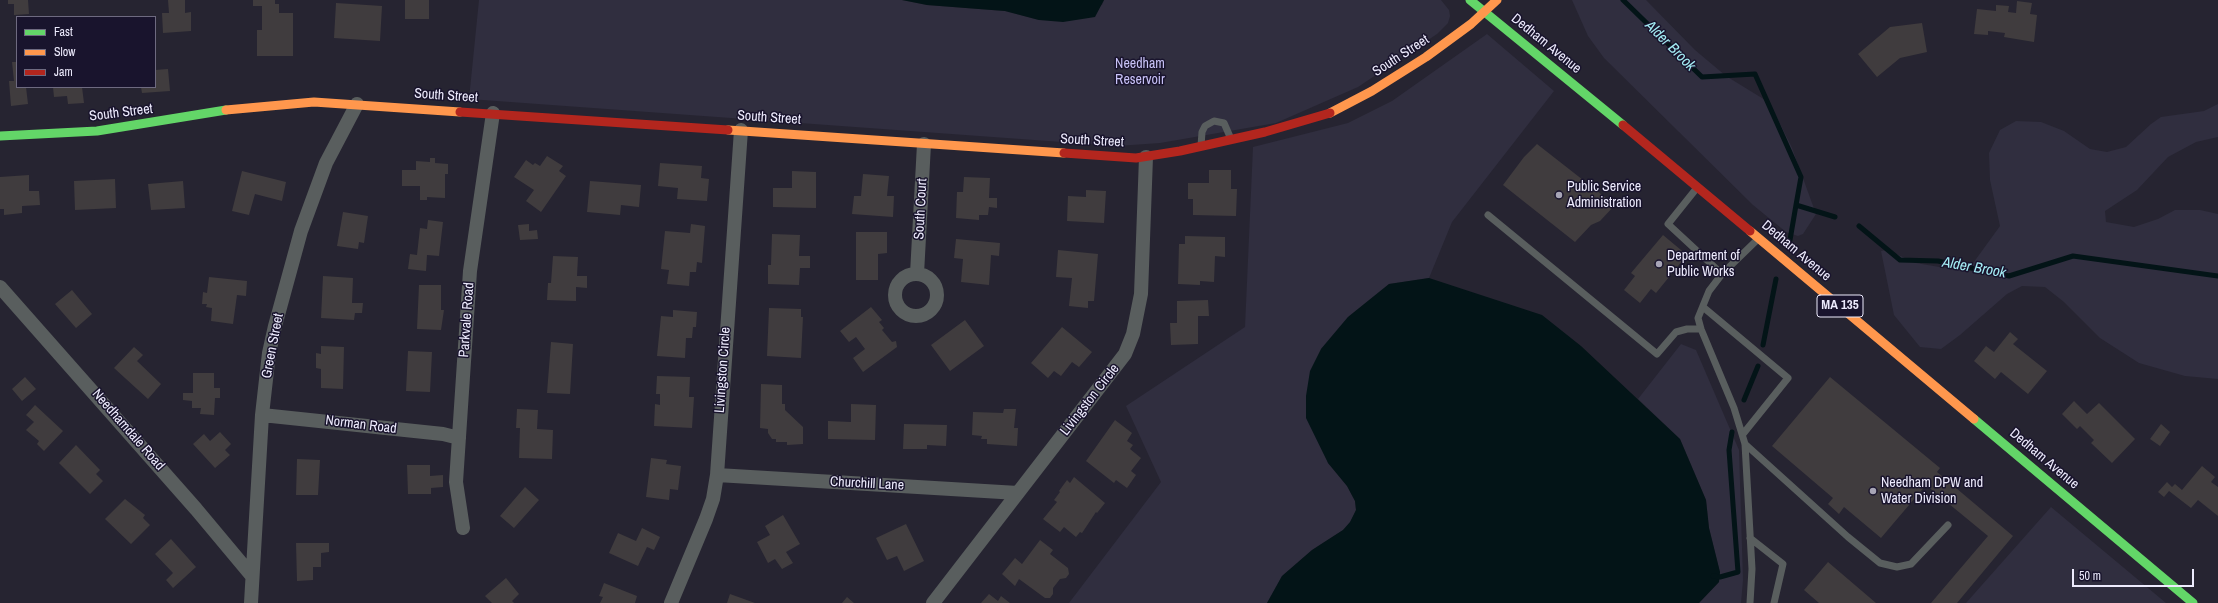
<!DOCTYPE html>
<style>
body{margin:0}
#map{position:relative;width:2218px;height:603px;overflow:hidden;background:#262431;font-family:"Archivo Narrow",sans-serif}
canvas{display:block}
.legend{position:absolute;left:16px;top:16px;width:140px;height:72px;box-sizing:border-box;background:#19142d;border:1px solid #6e6a80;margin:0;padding:5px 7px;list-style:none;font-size:12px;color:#edebfd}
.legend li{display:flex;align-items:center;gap:8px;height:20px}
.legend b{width:20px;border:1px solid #6e6a80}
.scale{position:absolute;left:2072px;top:569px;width:122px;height:18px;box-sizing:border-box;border:2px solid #edebfd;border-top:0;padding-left:5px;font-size:12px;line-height:14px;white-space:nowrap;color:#edebfd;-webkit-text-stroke:3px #19142d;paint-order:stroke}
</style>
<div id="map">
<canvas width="2218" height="603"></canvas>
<ul class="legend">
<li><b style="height:5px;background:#63d668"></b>Fast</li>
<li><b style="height:5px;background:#ff974d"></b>Slow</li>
<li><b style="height:5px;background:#b3261e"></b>Jam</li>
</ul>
<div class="scale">50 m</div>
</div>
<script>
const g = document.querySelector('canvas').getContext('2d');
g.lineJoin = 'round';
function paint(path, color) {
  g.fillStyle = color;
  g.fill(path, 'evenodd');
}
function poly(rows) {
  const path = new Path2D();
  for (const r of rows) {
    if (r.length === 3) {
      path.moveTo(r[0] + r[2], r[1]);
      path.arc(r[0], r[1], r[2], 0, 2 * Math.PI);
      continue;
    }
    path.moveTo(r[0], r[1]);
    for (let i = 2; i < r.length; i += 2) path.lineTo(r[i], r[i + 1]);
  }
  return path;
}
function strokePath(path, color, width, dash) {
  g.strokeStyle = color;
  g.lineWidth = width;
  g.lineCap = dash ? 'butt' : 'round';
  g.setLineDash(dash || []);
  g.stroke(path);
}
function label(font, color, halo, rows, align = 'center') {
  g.font = font + ' "Archivo Narrow",sans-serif';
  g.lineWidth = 3;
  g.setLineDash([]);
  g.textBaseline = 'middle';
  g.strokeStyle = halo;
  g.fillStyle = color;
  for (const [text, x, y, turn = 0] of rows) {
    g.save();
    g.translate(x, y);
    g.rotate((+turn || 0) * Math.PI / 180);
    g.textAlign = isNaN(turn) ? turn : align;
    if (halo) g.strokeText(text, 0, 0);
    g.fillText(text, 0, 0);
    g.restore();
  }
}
paint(poly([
 [479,0,902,0,927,5,1005,11,1039,20,1102,5,1104,0,1441,0,1449,10,1450,16,1448,23,1437,34,1358,87,1276,123,1160,143,1117,146,469,99],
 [1572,0,1646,0,1695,50,1726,76,1770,103,1792,148,1816,214,1803,234,1798,236,1786,232,1753,205,1604,58,1588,36],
 [1487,34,1554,91,1452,222,1429,278,1389,284,1348,317,1321,349,1328,463,1347,486,1355,501,1356,510,1350,523,1343,530,1312,550,1282,576,1267,603,1069,603,1161,482,1126,406,1245,327,1253,147,1348,123,1392,101],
 [2218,104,2218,137,2196,142,2168,157,2137,190,2105,211,2106,222,2134,227,2158,219,2175,210,2200,210,2218,214,2218,379,2185,376,2139,363,2100,338,2064,302,2045,287,2022,286,2007,294,1960,335,1941,349,1920,347,1894,315,1881,251,1887,250,1916,263,1945,268,1971,266,2000,226,1990,180,1989,153,2000,130,2016,121,2041,122,2064,131,2090,149,2107,152,2126,147,2151,124,2161,117,2204,111],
 [1681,344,1696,350,1739,450,1743,580,1741,603,1699,603,1719,582,1720,573,1709,528,1706,500,1680,439,1638,399],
 [2051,507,2166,603,1966,603]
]), '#302e3f');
paint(poly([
 [902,0,1104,0,1095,17,1063,22,1039,20,1005,11,927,5],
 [1429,278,1542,315,1581,346,1680,439,1706,500,1709,528,1720,572,1719,582,1699,603,1267,603,1282,576,1312,550,1343,530,1350,522,1356,510,1355,501,1347,486,1328,463,1306,418,1306,396,1310,371,1321,349,1348,317,1389,284]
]), '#031417');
strokePath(poly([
 [1623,0,1702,77,1755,74,1801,177,1796,205,1835,217],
 [1859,226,1900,260,1938,261,2009,276,2073,256,2218,276],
 [1790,240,1796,205],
 [1763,345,1776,279],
 [1744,400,1758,366],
 [1713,576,1720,577,1738,572,1729,450,1732,432]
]), '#031417', 5);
paint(poly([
 [8,0,28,0,29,14,14,15,14,4,8,4],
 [168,0,185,0,185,13,191,12,191,31,163,33,162,13,169,13],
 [253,0,275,0,275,4,279,4,279,13,293,13,293,56,257,56,257,30,262,30,262,6,253,6],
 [405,0,429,0,429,19,405,19],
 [2017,1,2032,3,2030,14,2037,15,2034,42,2004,37,2005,33,1988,31,1988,35,1974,34,1977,9,1996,11,1996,5,2009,6,2008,12,2016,13],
 [336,3,382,6,380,41,334,38],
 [1922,23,1927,52,1900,58,1877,77,1858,54,1890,27],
 [12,62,17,62,17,87,26,87,28,104,11,106,9,81,14,81],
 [168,69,170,91,142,93,141,87,155,87,155,70],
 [53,87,82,87,84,103,68,104,67,96,54,97],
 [1537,144,1615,205,1600,221,1591,225,1575,242,1503,185,1524,157],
 [547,156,563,166,559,171,566,176,541,212,526,201,534,190,514,177,526,160,533,165,535,163,540,166],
 [430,158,435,158,435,163,448,164,448,174,445,174,445,198,427,197,427,200,420,200,420,186,402,186,402,170,416,170,416,161,430,162],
 [660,163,702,166,701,178,709,179,707,201,677,199,678,188,658,186],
 [1209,170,1231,170,1231,189,1237,189,1236,216,1193,215,1193,199,1188,199,1188,183,1209,183],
 [242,171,286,182,282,201,255,194,249,215,232,211],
 [792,171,816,172,816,208,773,207,773,188,792,188],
 [863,174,889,176,887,196,894,196,893,217,852,214,854,196,861,196],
 [29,175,29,191,39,191,40,205,22,206,22,213,4,215,4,209,0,209,0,177],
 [964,177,990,178,989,198,997,198,997,208,989,207,988,215,979,215,979,220,956,218,957,192,963,192],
 [115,179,116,208,75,210,74,181],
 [183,181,185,208,151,210,148,184],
 [590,181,641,185,639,207,621,205,620,215,587,212],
 [1086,190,1106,191,1104,223,1067,221,1068,196,1086,197],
 [343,212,368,216,364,243,359,242,358,249,337,246],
 [428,220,443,222,439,256,427,255,426,271,408,269,410,254,417,255,420,228,427,229],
 [529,224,529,231,537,230,538,239,520,240,518,225],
 [691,224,705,226,702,263,697,262,696,272,690,272,689,286,667,284,669,270,661,269,665,231,690,233],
 [856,232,887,232,887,253,878,254,878,280,856,280],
 [772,234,800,235,799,256,810,256,810,268,800,268,799,285,768,284,768,265,771,265],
 [1663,235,1687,255,1656,293,1651,289,1640,303,1624,290,1635,276,1631,273],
 [1185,236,1225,237,1225,257,1215,256,1214,282,1200,281,1200,285,1178,284,1179,244,1185,244],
 [956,239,1000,243,999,256,991,255,989,285,961,282,963,259,954,258],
 [1058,250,1098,254,1094,301,1088,301,1088,308,1069,306,1072,278,1056,277],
 [553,256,578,257,577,276,587,276,587,288,576,287,576,301,547,300,548,283,551,283],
 [323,276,353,278,352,303,363,303,362,313,355,313,354,320,321,318],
 [209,277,247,281,246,296,237,295,233,324,211,321,212,308,206,307,207,304,202,304,203,292,207,293],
 [419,285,441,285,441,310,444,310,441,330,417,329],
 [72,290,92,314,76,328,55,304],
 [1208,300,1209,316,1198,316,1198,344,1171,345,1170,323,1177,323,1177,301],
 [871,307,882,320,879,322,884,328,882,330,892,342,896,341,897,347,863,372,853,358,865,349,856,337,849,342,840,331],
 [769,308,801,309,801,317,803,317,801,358,767,356],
 [673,310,697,312,696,327,693,327,692,338,686,338,685,358,657,356,661,316,673,317],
 [965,320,984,346,950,371,931,345],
 [1062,327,1092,352,1079,367,1072,362,1061,376,1054,371,1048,378,1031,363],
 [2010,332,2018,339,2013,344,2047,371,2028,394,2001,372,1995,379,1974,361,1986,346,1994,352],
 [551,342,573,344,570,394,547,393],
 [321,346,344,347,343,389,321,388,321,369,316,368,316,353,321,354],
 [134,347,143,355,137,361,161,384,148,399,114,368],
 [408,351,432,352,430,392,406,391],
 [193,373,214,373,214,388,220,388,220,398,215,398,214,415,200,414,201,408,192,408,192,401,183,400,183,393,193,393],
 [657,376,690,377,689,397,694,397,692,428,654,426,655,404,660,405,660,394,656,394],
 [25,377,36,389,22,401,12,389],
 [1830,377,1940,468,1937,472,2013,536,1957,603,1931,603,1988,536,1926,485,1881,538,1844,507,1839,514,1828,504,1833,498,1772,446],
 [761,384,782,385,782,404,785,404,785,410,803,427,803,444,787,445,787,442,776,442,776,439,772,439,768,433,768,429,760,428],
 [2074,401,2087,414,2099,403,2135,439,2112,463,2091,443,2094,440,2080,426,2077,429,2062,414],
 [851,404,876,405,875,440,828,439,828,421,851,422],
 [35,405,63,431,44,451,37,444,39,441,26,430,34,422,26,415],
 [517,409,538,410,537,429,553,430,552,459,519,458,520,428,516,428],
 [1004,409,1016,409,1014,428,1018,428,1017,446,987,444,987,439,981,439,982,436,972,435,973,412,1003,413],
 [1115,420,1132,433,1127,441,1133,445,1130,449,1141,458,1131,471,1136,475,1127,488,1116,480,1114,483,1086,461],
 [904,424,947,425,946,446,927,445,927,449,903,449],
 [2161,424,2170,432,2160,446,2150,439],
 [220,432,231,444,225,450,230,455,215,468,193,444,204,434,210,441],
 [76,445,100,470,96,474,103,481,90,494,59,463],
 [651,458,667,460,666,464,681,466,678,490,670,489,669,500,646,497],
 [297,459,320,460,318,495,296,495],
 [407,465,430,465,430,476,443,475,443,487,431,488,431,494,408,494],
 [2202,466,2215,477,2211,482,2218,487,2218,516,2198,500,2191,508,2169,491,2164,497,2158,492,2167,482,2172,487,2175,484,2182,490],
 [1074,477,1105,503,1097,513,1096,512,1082,533,1080,532,1076,537,1064,527,1060,532,1043,519,1057,502,1054,500,1060,492,1059,491,1067,480,1070,483],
 [525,487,539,500,514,528,500,516],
 [125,499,145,515,143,518,150,525,131,544,105,519],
 [783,515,800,544,786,552,793,563,782,569,775,559,768,563,757,542,770,535,765,526],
 [906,524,924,561,904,571,897,556,887,560,876,538],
 [642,528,660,537,654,550,647,547,638,566,609,553,618,533,636,541],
 [171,539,196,567,173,588,166,580,173,573,155,554],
 [1040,540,1053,550,1050,554,1068,568,1069,574,1066,578,1060,579,1053,588,1053,594,1050,598,1045,598,1019,579,1015,586,1002,574,1015,558,1022,564],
 [296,543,329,543,329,552,321,553,321,567,313,567,313,580,297,581],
 [1828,562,1876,603,1819,603,1804,590],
 [506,578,519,594,512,601,514,603,492,603,485,596],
 [604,583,637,596,635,603,600,603,603,597,599,596],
 [730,594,755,603,727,603],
 [989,594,998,601,1001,596,1010,603,981,603],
 [847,597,854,603,842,603]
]), '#403c3e');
strokePath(poly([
 [1201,146,1202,132,1205,126,1214,121,1224,123,1231,139],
 [1696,189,1668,224,1722,274],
 [1488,215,1657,354,1676,332,1687,329,1701,329],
 [1703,307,1788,378,1743,434],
 [1745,444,1848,537,1880,563,1897,567,1911,564,1948,525],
 [1750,538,1783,564,1774,603],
 [1750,603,1752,569,1745,444,1734,408,1701,329,1698,318,1709,291,1722,274,1757,240]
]), '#595e5e', 7);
strokePath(poly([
 [917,274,924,144],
 [916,295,21],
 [0,287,196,509,252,576],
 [262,415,443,434,459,438],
 [717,475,1018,493],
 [463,528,456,482,470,271,493,113],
 [251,603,262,415,269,353,275,326,301,231,326,163,357,104],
 [671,603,706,519,713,499,717,475,741,130],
 [933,603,1125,354,1133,334,1141,294,1146,157]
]), '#595e5e', 14);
strokePath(poly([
 [1470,0,1623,125],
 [0,136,97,131,226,110],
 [1974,419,2193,603]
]), '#63d668', 9);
strokePath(poly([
 [226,110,314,102,460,112],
 [1330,113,1372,91,1426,57,1471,24,1497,0],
 [728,130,1064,153],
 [1750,231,1974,419]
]), '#ff974d', 9);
strokePath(poly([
 [460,112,728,130],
 [1623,125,1750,231],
 [1064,153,1136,158,1180,151,1265,132,1330,113]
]), '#b3261e', 9);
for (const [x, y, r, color] of [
 [1559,195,4,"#a7a5b6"],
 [1659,264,4,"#a7a5b6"],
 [1873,491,4,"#a7a5b6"]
]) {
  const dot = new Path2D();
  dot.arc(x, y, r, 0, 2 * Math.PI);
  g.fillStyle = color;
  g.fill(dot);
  strokePath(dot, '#19142d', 1.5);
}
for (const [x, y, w] of [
 [1840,306,46]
]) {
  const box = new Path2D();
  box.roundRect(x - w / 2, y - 11, w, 22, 3);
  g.fillStyle = '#19142d';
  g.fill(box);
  strokePath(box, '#edebfd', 1);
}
label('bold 13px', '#edebfd', null, [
 ["MA 135",1840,306]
]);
label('14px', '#edebfd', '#19142d', [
 ["Dedham Avenue",1546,44,39],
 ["South Street",1401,56,-33],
 ["South Street",446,96,4],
 ["South Street",121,113,-7],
 ["South Street",769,118,4],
 ["South Street",1092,141,3],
 ["South Court",921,209,-87],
 ["Dedham Avenue",1796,251,40],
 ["Parkvale Road",467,320,-86],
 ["Green Street",273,346,-79],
 ["Livingston Circle",723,370,-86],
 ["Livingston Circle",1090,400,-52],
 ["Norman Road",361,425,7],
 ["Needhamdale Road",128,430,49],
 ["Dedham Avenue",2044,459,40],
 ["Churchill Lane",867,484,3]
]);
label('14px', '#c8c2f7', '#19142d', [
 ["Needham",1140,64],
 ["Reservoir",1140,80]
]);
label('14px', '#edebfd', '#19142d', [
 ["Public Service",1567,187],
 ["Administration",1567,203],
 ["Department of",1667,256],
 ["Public Works",1667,272],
 ["Needham DPW and",1881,483],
 ["Water Division",1881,499]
], 'left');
label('italic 15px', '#a4edf5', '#19142d', [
 ["Alder Brook",1670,46,45],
 ["Alder Brook",1974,268,10]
]);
</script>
